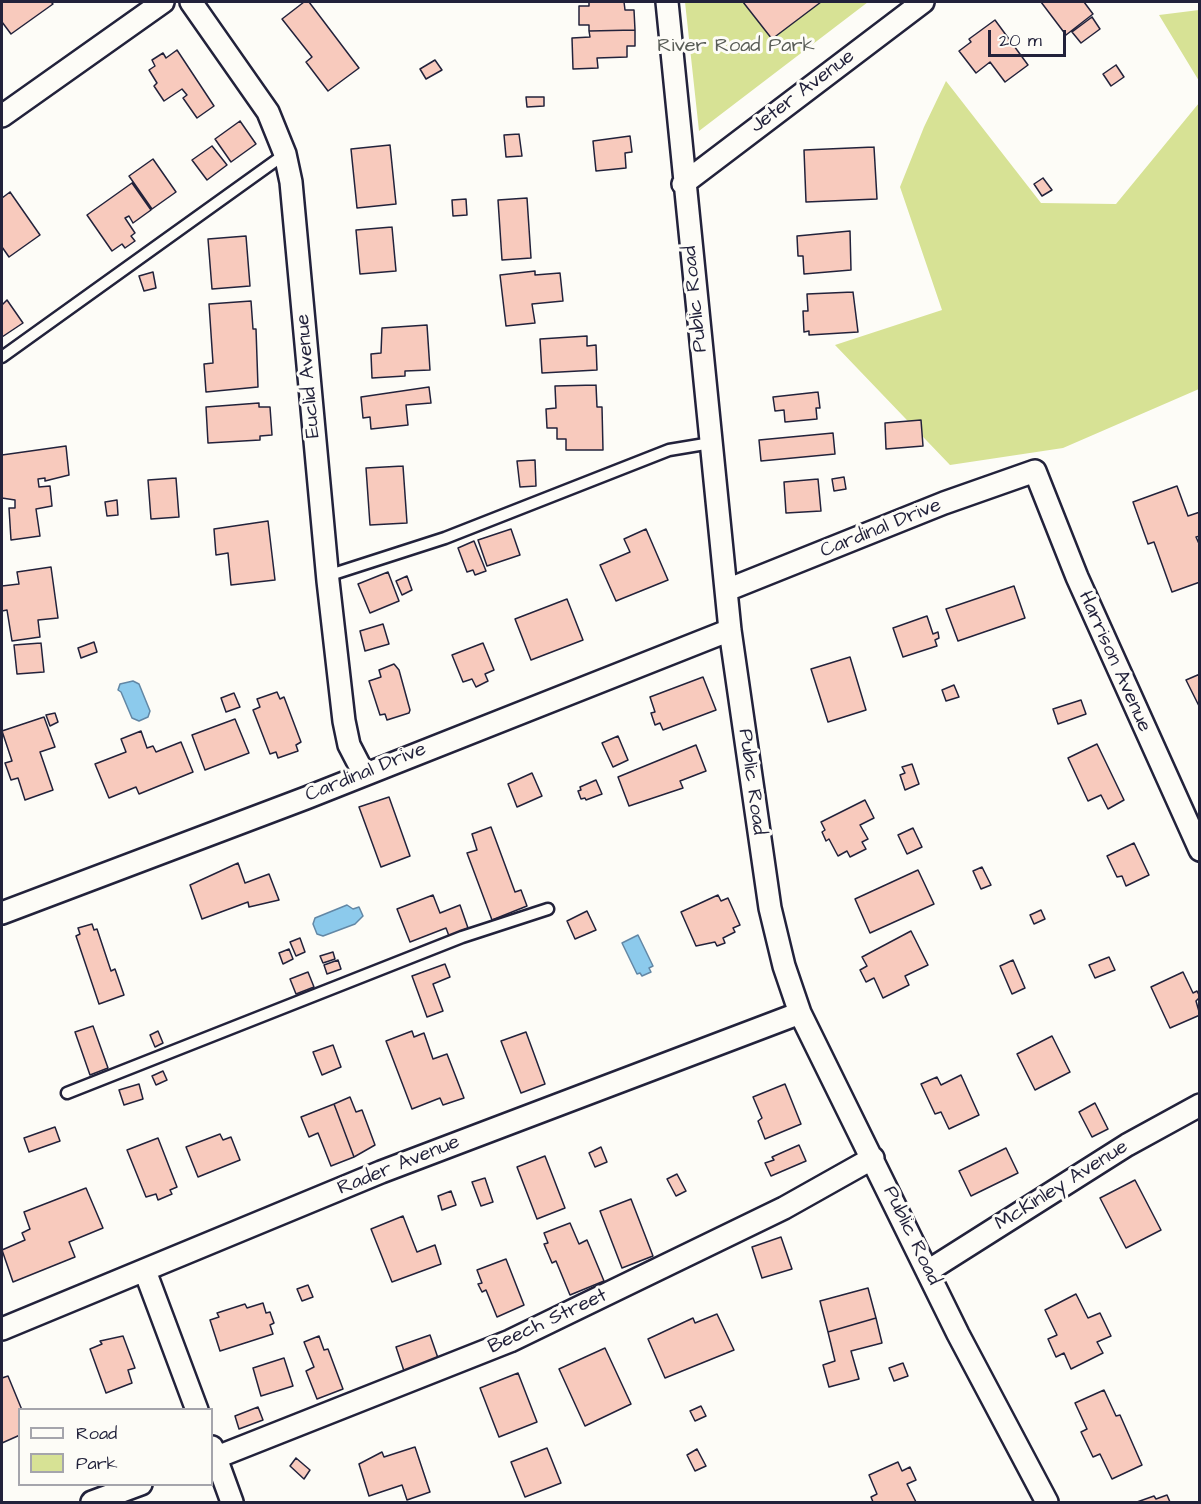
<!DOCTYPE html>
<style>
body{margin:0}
#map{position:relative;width:1201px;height:1504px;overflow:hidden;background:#fdfcf7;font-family:"Architects Daughter",sans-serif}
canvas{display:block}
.frame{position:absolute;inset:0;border:3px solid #22223b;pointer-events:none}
.legend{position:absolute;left:18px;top:1408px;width:195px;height:78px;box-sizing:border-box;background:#fdfcf7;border:2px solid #a5a5ac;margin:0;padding:8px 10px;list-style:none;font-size:18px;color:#22223b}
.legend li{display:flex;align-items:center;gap:12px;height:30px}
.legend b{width:30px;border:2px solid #a5a5ac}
.scale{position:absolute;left:988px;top:30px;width:78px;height:27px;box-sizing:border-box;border:3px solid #22223b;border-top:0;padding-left:8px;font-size:18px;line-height:21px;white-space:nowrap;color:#22223b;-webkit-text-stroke:4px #fdfcf7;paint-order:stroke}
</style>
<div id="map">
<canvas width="1201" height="1504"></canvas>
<div class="frame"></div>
<ul class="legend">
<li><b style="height:8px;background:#fdfcf7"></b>Road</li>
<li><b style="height:16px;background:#d7e295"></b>Park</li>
</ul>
<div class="scale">20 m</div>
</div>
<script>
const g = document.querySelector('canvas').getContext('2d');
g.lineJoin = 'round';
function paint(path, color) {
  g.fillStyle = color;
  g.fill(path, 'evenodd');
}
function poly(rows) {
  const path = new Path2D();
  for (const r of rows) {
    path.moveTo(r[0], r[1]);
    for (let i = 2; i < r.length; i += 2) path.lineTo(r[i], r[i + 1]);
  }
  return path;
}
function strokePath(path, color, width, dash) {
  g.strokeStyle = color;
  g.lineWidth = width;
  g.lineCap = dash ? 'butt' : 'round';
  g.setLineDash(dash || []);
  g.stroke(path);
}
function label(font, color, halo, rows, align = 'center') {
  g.font = font + ' "Architects Daughter",sans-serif';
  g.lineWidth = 6;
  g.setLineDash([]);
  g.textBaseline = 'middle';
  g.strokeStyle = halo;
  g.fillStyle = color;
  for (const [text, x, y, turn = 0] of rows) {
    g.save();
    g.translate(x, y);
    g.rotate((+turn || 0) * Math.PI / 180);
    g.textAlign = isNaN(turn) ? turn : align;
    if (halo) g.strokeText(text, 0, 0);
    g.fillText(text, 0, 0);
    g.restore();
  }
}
paint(poly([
 [685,2,868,2,699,131],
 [1199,10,1200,10,1199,81,1159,15],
 [946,81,1041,203,1116,204,1199,103,1199,389,1063,448,950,465,835,345,942,310,900,187,924,127]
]), '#d7e295');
const water = poly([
 [133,681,139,684,150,711,148,717,139,721,132,718,121,692,118,690,120,684,133,681],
 [347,905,353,909,359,907,363,916,355,924,323,936,317,934,313,924,315,918,347,905],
 [638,935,653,966,649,968,651,972,642,976,640,973,637,974,622,943,638,935]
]);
paint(water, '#8ccaec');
strokePath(water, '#6287a5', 1.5);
const building = poly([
 [2,2,51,2,53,4,11,34,2,22,2,2],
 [304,2,309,2,359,68,328,91,306,62,312,57,282,19,304,2],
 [589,2,624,2,625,10,634,10,635,30,589,31,589,25,579,25,579,6,589,6,589,2],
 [743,2,821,2,772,39,743,2],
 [1041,2,1084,2,1093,14,1066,35,1041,2],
 [1092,17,1100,29,1081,43,1072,32,1092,17],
 [995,20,1028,65,1005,82,990,62,976,73,959,51,971,42,969,39,995,20],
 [635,30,635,46,627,46,627,57,597,58,598,68,573,69,572,38,590,37,589,31,635,30],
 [177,50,214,106,197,118,183,98,187,95,182,89,164,101,154,86,157,83,149,70,155,66,152,60,163,53,166,58,177,50],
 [435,60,442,70,426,79,420,69,435,60],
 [1116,65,1124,77,1111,86,1103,74,1116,65],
 [526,97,544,97,544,106,527,107,526,97],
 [240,121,256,144,231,162,215,139,240,121],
 [519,134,522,156,506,157,504,135,519,134],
 [630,136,632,152,625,153,626,168,596,171,593,141,630,136],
 [390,145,396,204,357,208,351,149,390,145],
 [212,146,227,165,207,180,192,160,212,146],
 [874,147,877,199,806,202,804,150,874,147],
 [153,159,176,192,152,209,129,176,153,159],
 [1043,178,1052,190,1042,196,1034,184,1043,178],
 [132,183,151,210,133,223,129,216,125,218,135,233,131,236,135,241,125,248,122,244,112,251,87,215,132,183],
 [10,192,40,235,9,257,2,247,2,198,10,192],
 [527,198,531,258,502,260,498,200,527,198],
 [466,199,467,215,453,216,452,200,466,199],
 [392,227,396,271,360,274,356,230,392,227],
 [850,231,851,270,804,274,803,256,798,256,797,236,850,231],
 [246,236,250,286,212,289,208,239,246,236],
 [535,271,535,275,560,273,563,301,532,304,535,323,506,326,500,275,535,271],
 [153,272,156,288,144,291,139,276,153,272],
 [853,292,858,332,809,335,809,331,804,332,803,311,808,311,807,294,853,292],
 [7,300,23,323,2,337,2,305,7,300],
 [251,301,253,329,256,329,258,387,206,392,204,364,213,363,209,304,251,301],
 [427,325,430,370,405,371,405,376,372,378,371,354,381,353,382,328,427,325],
 [587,336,587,346,596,345,597,370,542,373,540,339,587,336],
 [596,385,597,407,602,407,603,450,566,450,566,439,557,439,557,428,547,428,546,409,556,408,555,386,596,385],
 [429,387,431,403,406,405,408,425,371,429,370,417,363,418,361,397,429,387],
 [818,392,820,408,816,408,817,419,785,422,784,410,775,411,773,397,818,392],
 [259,403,259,407,270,407,272,435,260,436,260,440,208,443,206,407,259,403],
 [921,420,923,446,886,449,885,423,921,420],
 [833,433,835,454,761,461,759,440,833,433],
 [66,446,69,475,45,481,45,478,38,479,39,487,50,486,52,506,36,509,40,536,11,540,9,508,15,508,15,500,2,498,2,455,66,446],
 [535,460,536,486,520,487,517,461,535,460],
 [403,466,407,523,370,525,366,468,403,466],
 [844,477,846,489,834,491,832,479,844,477],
 [176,478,179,517,151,519,148,480,176,478],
 [818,479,821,511,786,513,784,482,818,479],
 [1177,486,1188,516,1200,512,1200,536,1196,537,1200,546,1200,582,1172,592,1154,542,1148,544,1133,502,1177,486],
 [117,500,118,515,107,516,105,502,117,500],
 [268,521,275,580,231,585,228,553,216,555,214,529,268,521],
 [511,529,520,555,487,566,478,540,511,529],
 [646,529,668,580,616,601,600,565,630,552,624,539,646,529],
 [474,541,486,571,475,575,473,570,467,572,458,548,474,541],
 [51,567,58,618,38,620,40,637,12,641,7,610,2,611,2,586,19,584,17,572,51,567],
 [388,572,399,601,370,613,358,584,388,572],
 [407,576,412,590,402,595,396,581,407,576],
 [1014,586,1025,618,958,641,946,609,1014,586],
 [567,599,583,640,531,660,515,619,567,599],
 [927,616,933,634,938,632,939,638,935,640,937,646,903,657,893,628,927,616],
 [383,624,389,644,365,651,360,631,383,624],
 [94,642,97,652,81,658,78,648,94,642],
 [41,643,44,672,17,674,14,645,41,643],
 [483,643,494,670,485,674,488,681,476,687,472,679,463,682,452,655,483,643],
 [850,657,866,710,828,722,811,669,850,657],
 [394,664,399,670,410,710,409,713,387,720,385,714,380,715,369,681,381,677,379,670,394,664],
 [1200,674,1200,708,1186,680,1200,674],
 [703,677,716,710,663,730,660,723,655,725,651,713,655,712,650,697,703,677],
 [954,685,959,697,946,701,942,690,954,685],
 [277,692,280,699,284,697,301,742,296,745,298,751,278,758,276,752,270,754,253,710,260,707,257,699,277,692],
 [234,693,240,707,226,712,221,698,234,693],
 [1081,700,1086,714,1058,724,1053,709,1081,700],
 [55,713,58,722,50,726,46,715,55,713],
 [44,717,55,747,40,752,53,790,25,800,18,778,11,780,5,763,12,761,2,731,44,717],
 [235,719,249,753,205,770,192,735,235,719],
 [141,731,147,748,153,746,156,752,181,742,193,772,139,794,136,787,109,798,95,764,126,752,121,739,141,731],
 [618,736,628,760,613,767,602,743,618,736],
 [1097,744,1124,800,1108,809,1101,795,1088,801,1068,758,1097,744],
 [696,745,706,771,680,781,683,788,629,806,618,777,696,745],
 [912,764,919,784,905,790,900,775,905,773,902,767,912,764],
 [532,773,542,796,517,807,508,784,532,773],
 [596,780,602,794,586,800,585,798,581,799,578,791,581,790,580,787,596,780],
 [389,797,410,856,381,867,359,807,389,797],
 [865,800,874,818,860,825,868,839,862,842,866,849,850,857,847,851,838,856,829,839,826,841,822,832,825,830,821,822,865,800],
 [491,827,515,892,521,890,527,906,492,920,467,853,477,850,472,834,491,827],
 [913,828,922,847,907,854,898,835,913,828],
 [1134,843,1149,875,1126,886,1122,876,1117,877,1107,856,1134,843],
 [238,863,245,883,269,874,279,900,249,907,248,902,202,919,190,885,238,863],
 [982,867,991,885,981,889,973,871,982,867],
 [918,870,934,904,870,933,855,899,918,870],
 [433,895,440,913,460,905,468,928,449,936,446,928,410,942,397,909,433,895],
 [718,895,721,901,728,898,740,925,733,928,735,932,723,938,725,943,717,946,715,942,696,946,681,912,718,895],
 [1041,910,1045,919,1034,924,1030,915,1041,910],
 [587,911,596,930,575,939,567,921,587,911],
 [92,924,94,930,97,929,111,971,115,969,124,995,99,1004,76,936,80,934,78,928,92,924],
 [911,931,928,965,905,976,909,985,883,998,874,978,866,982,860,970,867,966,862,957,911,931],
 [300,938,305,952,296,956,290,942,300,938],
 [289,949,293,959,283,964,279,953,289,949],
 [333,952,335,959,323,963,320,956,333,952],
 [1109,957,1115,970,1095,978,1089,965,1109,957],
 [338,960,341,969,327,974,324,965,338,960],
 [1013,960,1025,988,1012,994,1000,966,1013,960],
 [445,964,450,977,433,984,443,1011,427,1017,412,976,445,964],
 [308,972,314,987,296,994,290,979,308,972],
 [1183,972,1193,993,1197,991,1200,997,1196,1001,1200,1015,1170,1028,1151,987,1183,972],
 [93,1026,108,1068,90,1075,75,1032,93,1026],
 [158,1031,163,1043,155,1047,150,1035,158,1031],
 [412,1031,414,1037,424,1033,433,1059,447,1054,464,1098,443,1105,440,1098,412,1109,386,1041,412,1031],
 [526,1032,545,1084,521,1093,501,1041,526,1032],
 [1052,1036,1070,1072,1035,1090,1017,1054,1052,1036],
 [333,1045,341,1067,322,1075,313,1052,333,1045],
 [163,1071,167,1080,156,1085,152,1076,163,1071],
 [961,1075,979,1115,949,1129,941,1112,935,1114,921,1084,937,1077,941,1085,961,1075],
 [139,1084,143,1099,124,1105,119,1090,139,1084],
 [785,1084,801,1124,765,1139,758,1121,762,1118,753,1097,785,1084],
 [350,1097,356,1112,362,1110,375,1145,354,1157,334,1104,350,1097],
 [1095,1103,1108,1129,1092,1137,1079,1112,1095,1103],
 [334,1104,354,1157,331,1166,318,1133,309,1137,301,1117,334,1104],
 [55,1127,60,1141,29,1152,24,1138,55,1127],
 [220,1134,223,1140,231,1137,240,1160,198,1177,186,1147,220,1134],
 [158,1138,177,1187,170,1190,172,1194,158,1200,156,1194,146,1197,127,1150,158,1138],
 [799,1145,806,1161,771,1176,765,1163,774,1160,772,1157,799,1145],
 [601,1147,607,1162,595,1167,589,1153,601,1147],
 [1006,1148,1018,1173,971,1196,959,1171,1006,1148],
 [545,1156,565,1208,537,1219,517,1167,545,1156],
 [677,1174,686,1191,676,1196,667,1179,677,1174],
 [485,1178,493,1202,481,1206,472,1182,485,1178],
 [1135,1180,1161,1230,1126,1248,1100,1198,1135,1180],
 [86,1188,103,1228,69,1242,75,1257,13,1282,2,1250,25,1240,22,1233,30,1229,24,1212,86,1188],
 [451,1191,456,1205,442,1210,438,1196,451,1191],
 [631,1199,653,1256,622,1268,600,1211,631,1199],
 [403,1216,417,1252,435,1245,441,1264,392,1282,371,1229,403,1216],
 [570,1223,579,1244,587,1240,604,1281,570,1295,556,1261,552,1263,544,1244,548,1243,544,1233,570,1223],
 [781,1237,792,1269,762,1278,752,1247,781,1237],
 [506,1259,524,1305,497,1317,486,1290,482,1292,478,1284,482,1283,477,1270,506,1259],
 [308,1285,313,1297,302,1301,297,1289,308,1285],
 [868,1288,876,1318,828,1332,820,1301,868,1288],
 [1076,1294,1088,1318,1100,1313,1111,1336,1097,1342,1103,1353,1071,1369,1064,1353,1056,1357,1048,1339,1057,1335,1045,1310,1076,1294],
 [263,1303,266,1313,270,1312,274,1323,270,1325,273,1334,220,1351,210,1320,219,1317,217,1313,245,1304,247,1308,263,1303],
 [717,1314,734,1350,665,1378,648,1339,693,1318,695,1323,717,1314],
 [876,1318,882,1343,851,1351,859,1379,829,1387,823,1365,835,1361,828,1332,876,1318],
 [430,1335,438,1358,404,1371,396,1347,430,1335],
 [123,1336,135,1368,128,1370,132,1383,106,1393,90,1349,102,1344,100,1341,123,1336],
 [319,1336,324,1350,328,1349,343,1389,317,1399,306,1371,314,1367,304,1342,319,1336],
 [605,1348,631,1404,585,1426,559,1369,605,1348],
 [284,1358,293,1386,261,1396,253,1368,284,1358],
 [903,1363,908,1376,894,1381,889,1368,903,1363],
 [518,1373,537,1422,499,1437,480,1388,518,1373],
 [8,1376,22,1410,20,1435,2,1443,2,1378,8,1376],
 [1104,1390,1116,1416,1120,1415,1142,1465,1112,1479,1100,1454,1093,1457,1081,1432,1087,1429,1075,1403,1104,1390],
 [701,1406,706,1416,695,1421,690,1411,701,1406],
 [258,1407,263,1420,239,1429,235,1416,258,1407],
 [415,1447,430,1492,407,1500,402,1485,369,1496,359,1464,382,1452,384,1457,415,1447],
 [547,1448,561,1483,525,1497,511,1462,547,1448],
 [697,1449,706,1466,695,1471,687,1455,697,1449],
 [296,1458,310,1470,304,1479,290,1466,296,1458],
 [898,1462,902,1471,910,1467,916,1480,907,1484,916,1502,873,1502,871,1497,877,1494,869,1475,898,1462],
 [1167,1495,1170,1502,1137,1502,1154,1496,1156,1499,1167,1495]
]);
paint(building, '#f8cabd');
strokePath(building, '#22223b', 1.5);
const lane = poly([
 [2,357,285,154],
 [327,576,445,538,669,450,711,443],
 [67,1093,462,937,548,909]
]);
const street = poly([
 [191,2,268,112,285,154,291,182,328,581,344,721,349,745,364,774],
 [667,2,730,630,770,908,784,966,800,1013,958,1334,1047,1502],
 [2,116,163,2],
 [683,184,923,2],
 [727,590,944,503,1035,471,1077,577,1200,850],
 [2,913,306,798,730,630],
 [145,1271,197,1410],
 [928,1271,1127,1145,1200,1105],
 [2,1329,381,1172,800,1013],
 [212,1447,232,1502],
 [212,1459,510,1341,784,1208,873,1158],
 [92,1502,141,1484]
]);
strokePath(lane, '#22223b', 15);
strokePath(street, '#22223b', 26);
strokePath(lane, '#fdfcf7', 10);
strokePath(street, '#fdfcf7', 21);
label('20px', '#585c56', '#fdfcf7', [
 ["River Road Park",736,47]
]);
label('20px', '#22223b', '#fdfcf7', [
 ["Jeter Avenue",803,92,-37],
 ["Public Road",696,299,-96],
 ["Euclid Avenue",309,376,-95],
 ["Cardinal Drive",881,529,-22],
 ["Harrison Avenue",1114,662,66],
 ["Cardinal Drive",366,773,-22],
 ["Public Road",751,782,82],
 ["Rader Avenue",399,1166,-22],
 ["McKinley Avenue",1062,1186,-32],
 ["Public Road",911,1236,64],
 ["Beech Street",548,1322,-25]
]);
</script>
